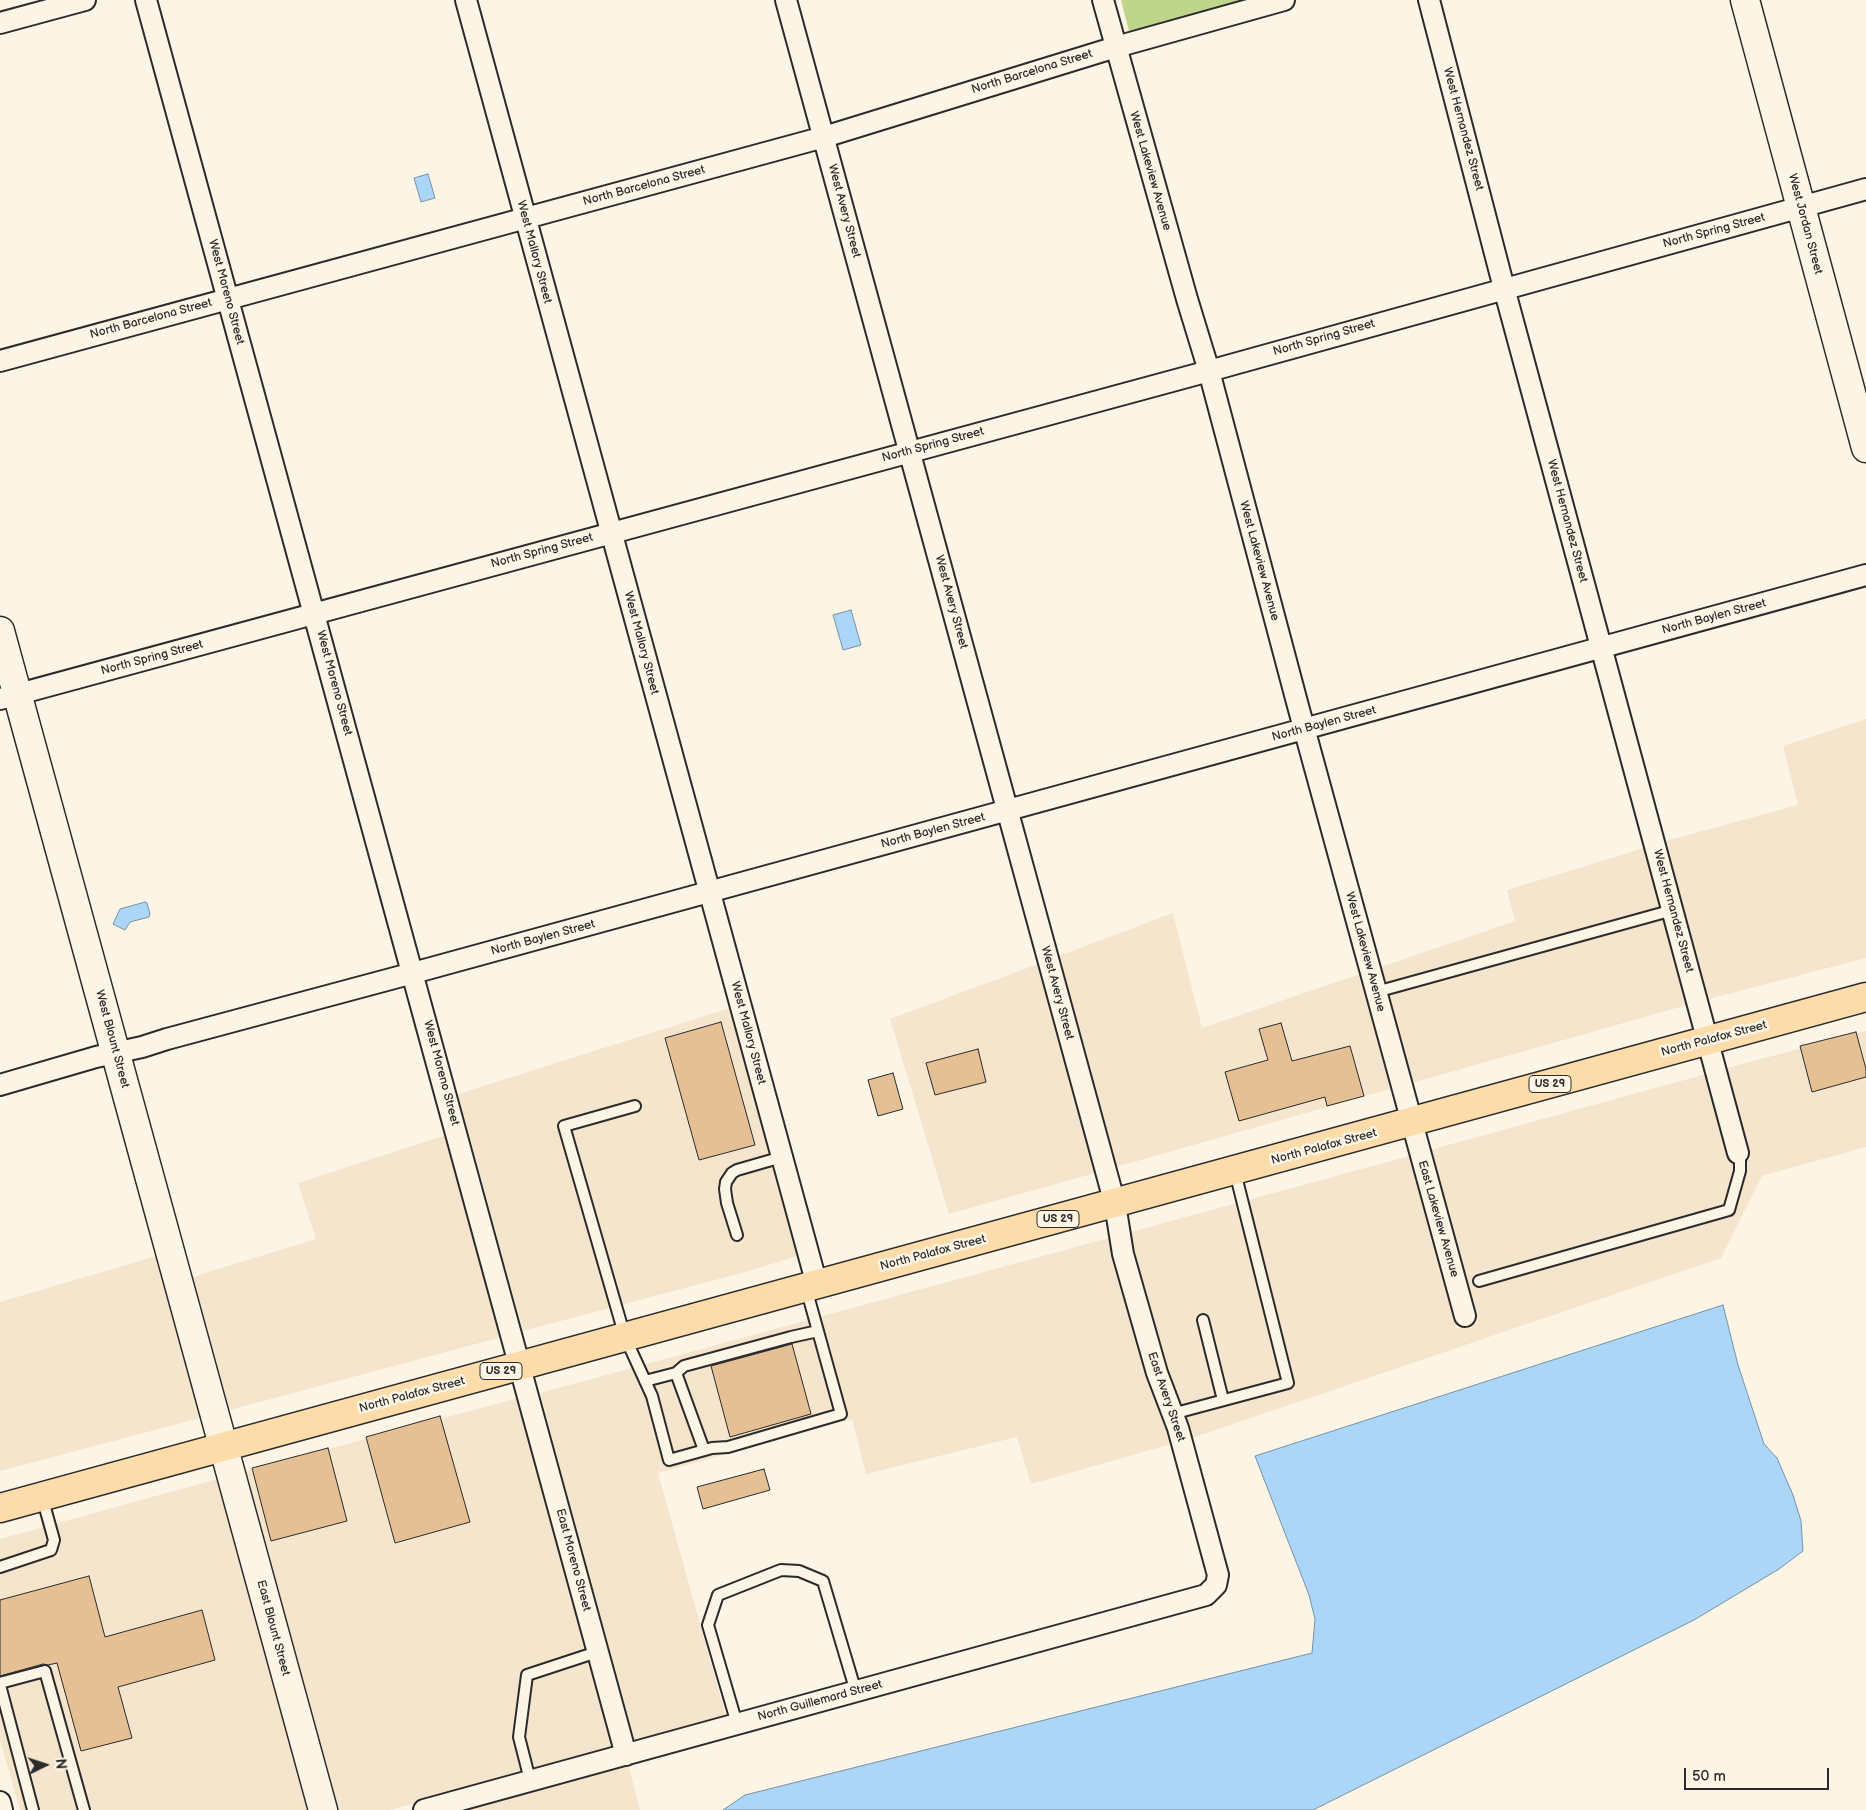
<!DOCTYPE html>
<style>
body{margin:0}
#map{position:relative;width:1866px;height:1810px;overflow:hidden;background:#fcf5e5;font-family:"Balsamiq Sans",sans-serif}
canvas{display:block}
.north{position:absolute;left:20px;top:1740px;width:50px;height:50px;-webkit-text-stroke:4px #fcf5e5;paint-order:stroke;rotate:86deg;font-size:14px;font-weight:700;line-height:20px;text-align:center;color:#2b2b2b}
.north::after{content:'';display:block;margin:auto;width:18px;height:22px;background:#2b2b2b;clip-path:polygon(50% 0,100% 100%,50% 72%,0 100%)}
.scale{position:absolute;left:1684px;top:1768px;width:145px;height:22px;box-sizing:border-box;border:2px solid #2b2b2b;border-top:0;padding-left:6px;font-size:15px;line-height:18px;white-space:nowrap;color:#2b2b2b;-webkit-text-stroke:4px #fcf5e5;paint-order:stroke}
</style>
<div id="map">
<canvas width="1866" height="1810"></canvas>
<div class="north">N</div>
<div class="scale">50 m</div>
</div>
<script>
const g = document.querySelector('canvas').getContext('2d');
g.lineJoin = 'round';
function paint(path, color) {
  g.fillStyle = color;
  g.fill(path, 'evenodd');
}
function poly(rows) {
  const path = new Path2D();
  for (const r of rows) {
    path.moveTo(r[0], r[1]);
    for (let i = 2; i < r.length; i += 2) path.lineTo(r[i], r[i + 1]);
  }
  return path;
}
function strokePath(path, color, width, dash) {
  g.strokeStyle = color;
  g.lineWidth = width;
  g.lineCap = dash ? 'butt' : 'round';
  g.setLineDash(dash || []);
  g.stroke(path);
}
function label(font, color, halo, rows, align = 'center') {
  g.font = font + ' "Balsamiq Sans",sans-serif';
  g.lineWidth = 5;
  g.setLineDash([]);
  g.textBaseline = 'middle';
  g.strokeStyle = halo;
  g.fillStyle = color;
  for (const [text, x, y, turn = 0] of rows) {
    g.save();
    g.translate(x, y);
    g.rotate((+turn || 0) * Math.PI / 180);
    g.textAlign = isNaN(turn) ? turn : align;
    if (halo) g.strokeText(text, 0, 0);
    g.fillText(text, 0, 0);
    g.restore();
  }
}
paint(poly([
 [1866,719,1866,958,1709,999,1666,841,1798,805,1783,746],
 [1644,848,1687,1005,1412,1083,1381,967,1515,921,1507,890],
 [1173,913,1202,1028,1360,974,1390,1089,1116,1167,1059,956],
 [1038,964,1095,1173,949,1214,890,1019],
 [730,1008,797,1256,749,1271,523,1331,458,1094],
 [1866,1031,1866,1147,1762,1176,1721,1258,1192,1438,1167,1370,1134,1251,1131,1232,1409,1156,1457,1328,1478,1323,1430,1150,1706,1074,1730,1164,1751,1160,1727,1068],
 [446,1135,502,1337,226,1411,189,1278,316,1239,298,1183],
 [1109,1238,1112,1256,1146,1375,1171,1444,1031,1484,1017,1437,866,1474,852,1419,658,1473,726,1717,634,1742,540,1393],
 [160,1255,204,1417,0,1471,0,1302],
 [518,1398,613,1748,390,1810,334,1810,243,1472],
 [221,1478,311,1810,20,1810,0,1740,0,1539],
 [628,1764,640,1810,463,1810]
]), '#f5e5cd');
paint(poly([
 [1121,0,1249,0,1130,35]
]), '#bfd58b');
const water = poly([
 [428,174,435,198,421,202,414,178,428,174],
 [851,610,861,645,843,650,833,615,851,610],
 [145,902,147,903,150,914,149,917,130,922,125,930,113,924,120,909,145,902],
 [1723,1305,1738,1365,1764,1444,1777,1458,1793,1495,1801,1521,1803,1551,1779,1569,1694,1620,1313,1810,723,1810,745,1795,1312,1653,1315,1619,1309,1595,1255,1456,1723,1305]
]);
paint(water, '#abd6f7');
strokePath(water, '#7892a5', 1);
const building = poly([
 [721,1022,755,1145,699,1160,665,1038,721,1022],
 [1281,1023,1292,1061,1350,1046,1364,1096,1327,1106,1325,1097,1239,1121,1225,1072,1268,1060,1259,1029,1281,1023],
 [1856,1032,1866,1069,1866,1077,1812,1092,1800,1046,1856,1032],
 [978,1049,986,1082,935,1095,926,1063,978,1049],
 [893,1073,903,1109,878,1116,868,1080,893,1073],
 [792,1344,811,1414,730,1437,711,1366,792,1344],
 [440,1416,470,1522,395,1543,366,1437,440,1416],
 [328,1448,347,1521,271,1541,252,1468,328,1448],
 [764,1469,770,1490,703,1509,697,1487,764,1469],
 [89,1576,105,1637,202,1610,215,1660,118,1687,132,1738,81,1751,57,1663,48,1665,43,1664,0,1676,0,1600,89,1576]
]);
paint(building, '#e5c095');
strokePath(building, '#2b2b2b', 1);
const lane = poly([
 [1376,992,1673,910],
 [635,1106,564,1126,625,1337,652,1396,669,1460,712,1448,728,1447,841,1414,806,1288],
 [737,1235,727,1203,725,1189,726,1182,732,1173,737,1170,782,1157],
 [1479,1281,1729,1210,1740,1171,1740,1161,1738,1153],
 [1203,1320,1223,1400],
 [645,1381,676,1373],
 [1172,1414,1288,1383,1235,1172],
 [704,1450,676,1373,684,1366,791,1337,818,1331],
 [0,1567,51,1550,54,1540,42,1497],
 [0,1683,45,1671,84,1810],
 [0,1685,33,1810],
 [737,1724,708,1625,718,1595,781,1570,799,1571,823,1581,856,1692],
 [530,1780,519,1737,527,1675,597,1652]
]);
const street = poly([
 [146,0,626,1755],
 [466,0,817,1285],
 [1103,0,1187,299,1209,371,1298,706,1465,1316],
 [1429,0,1504,288,1738,1153],
 [0,23,85,0],
 [0,361,824,137,1116,47,1284,0],
 [0,699,1209,371,1866,189],
 [0,1085,96,1057,142,1047,167,1039,413,973,1866,575],
 [0,1802,2,1810],
 [424,1810,1206,1595,1216,1585,1218,1575,1178,1428,1157,1373,1123,1254,1115,1204,786,0]
]);
const secondary = poly([
 [1745,0,1866,448],
 [0,631,323,1810]
]);
const primary = poly([
 [0,1508,1866,997]
]);
strokePath(lane, '#2b2b2b', 14);
strokePath(street, '#2b2b2b', 24);
strokePath(secondary, '#2b2b2b', 31);
strokePath(primary, '#2b2b2b', 31);
strokePath(lane, '#fcf5e5', 10);
strokePath(street, '#fcf5e5', 20);
strokePath(secondary, '#fcf5e5', 28);
strokePath(primary, '#fddcac', 28);
for (const [x, y, w] of [
 [1550,1084,42],
 [1058,1219,42],
 [501,1371,42]
]) {
  const box = new Path2D();
  box.roundRect(x - w / 2, y - 8.5, w, 17, 4);
  g.fillStyle = '#fcf5e5';
  g.fill(box);
  strokePath(box, '#2b2b2b', 1);
}
label('bold 11px', '#2b2b2b', null, [
 ["US 29",1550,1084],
 ["US 29",1058,1219],
 ["US 29",501,1371]
]);
label('12px', '#2b2b2b', '#fcf5e5', [
 ["North Barcelona Street",1032,72,-17],
 ["West Hernandez Street",1463,129,75],
 ["West Lakeview Avenue",1150,171,74],
 ["North Barcelona Street",644,186,-15],
 ["West Avery Street",844,211,75],
 ["West Jordan Street",1805,224,75],
 ["North Spring Street",1714,231,-15],
 ["West Mallory Street",534,252,75],
 ["West Moreno Street",226,292,75],
 ["North Barcelona Street",151,319,-15],
 ["North Spring Street",1324,338,-16],
 ["North Spring Street",933,445,-15],
 ["West Hernandez Street",1567,521,75],
 ["North Spring Street",542,551,-15],
 ["West Lakeview Avenue",1259,561,75],
 ["West Avery Street",951,602,75],
 ["North Baylen Street",1714,617,-15],
 ["West Mallory Street",641,643,75],
 ["North Spring Street",152,658,-15],
 ["West Moreno Street",334,683,75],
 ["North Baylen Street",1324,724,-15],
 ["North Baylen Street",933,831,-15],
 ["West Hernandez Street",1673,911,75],
 ["North Baylen Street",543,938,-15],
 ["West Lakeview Avenue",1365,952,75],
 ["West Avery Street",1057,993,75],
 ["West Mallory Street",748,1033,75],
 ["West Blount Street",112,1039,75],
 ["North Palafox Street",1714,1039,-15],
 ["West Moreno Street",441,1073,75],
 ["North Palafox Street",1324,1147,-15],
 ["East Lakeview Avenue",1438,1219,74],
 ["North Palafox Street",933,1253,-15],
 ["North Palafox Street",412,1395,-15],
 ["East Avery Street",1166,1397,71],
 ["East Moreno Street",573,1560,75],
 ["East Blount Street",273,1628,75],
 ["North Guillemard Street",820,1701,-15]
]);
</script>
